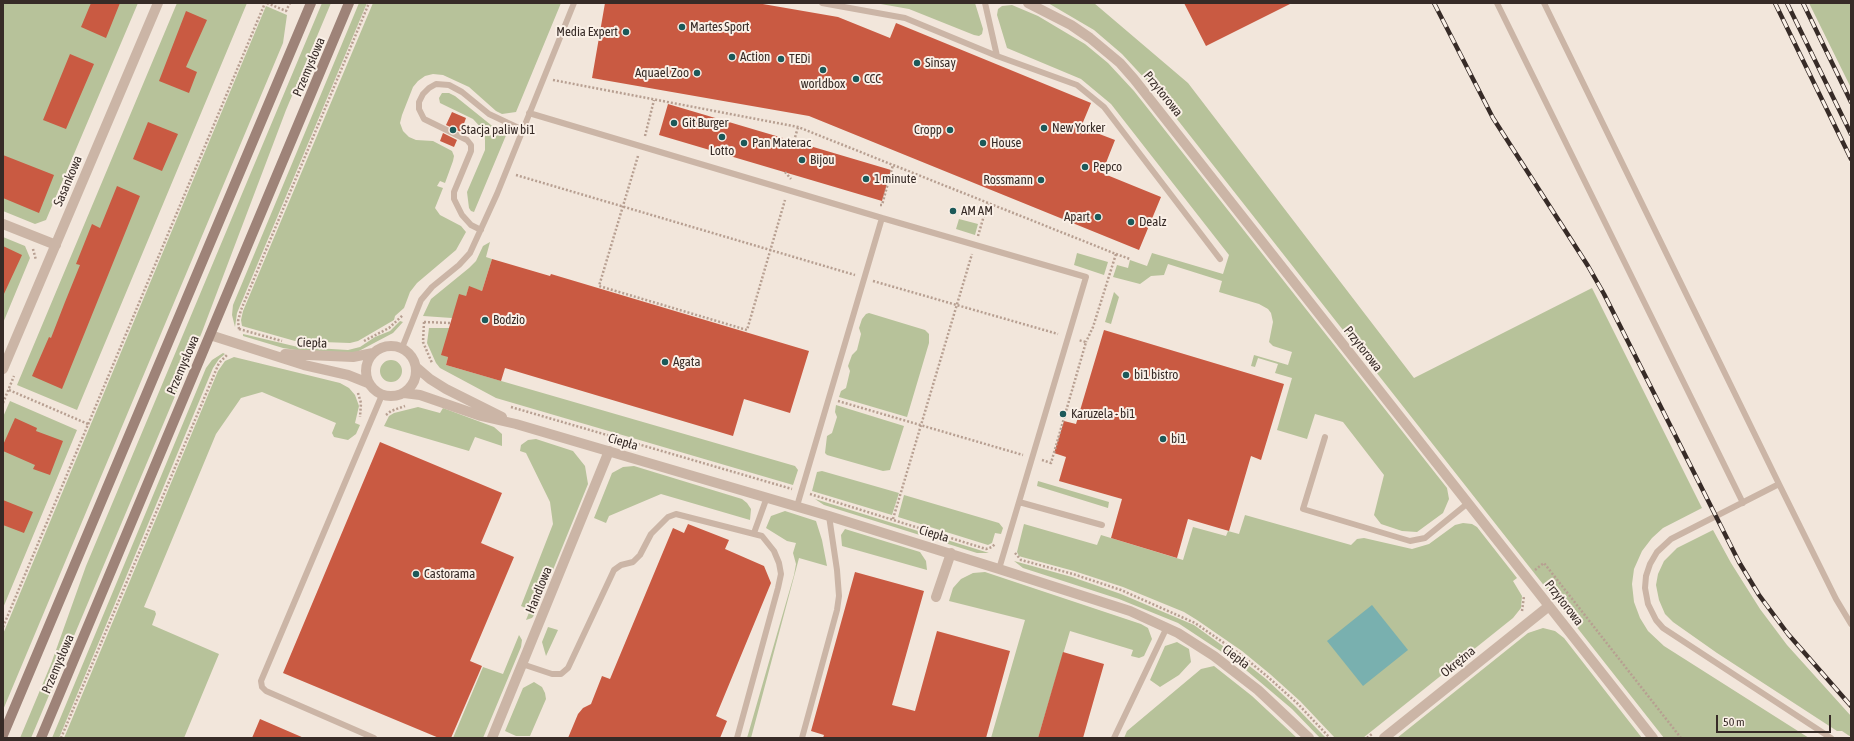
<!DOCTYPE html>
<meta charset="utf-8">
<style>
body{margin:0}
#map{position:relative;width:1854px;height:741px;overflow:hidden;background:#f2e6db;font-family:"Asap Condensed",sans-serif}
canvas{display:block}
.frame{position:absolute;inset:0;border:4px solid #372b27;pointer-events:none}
.scale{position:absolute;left:1716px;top:715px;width:115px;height:18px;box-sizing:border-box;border:2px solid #372b27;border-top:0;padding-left:5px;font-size:12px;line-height:14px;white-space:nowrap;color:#372b27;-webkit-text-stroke:3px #faf0e7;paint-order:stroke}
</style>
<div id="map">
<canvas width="1854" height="741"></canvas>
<div class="frame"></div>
<div class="scale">50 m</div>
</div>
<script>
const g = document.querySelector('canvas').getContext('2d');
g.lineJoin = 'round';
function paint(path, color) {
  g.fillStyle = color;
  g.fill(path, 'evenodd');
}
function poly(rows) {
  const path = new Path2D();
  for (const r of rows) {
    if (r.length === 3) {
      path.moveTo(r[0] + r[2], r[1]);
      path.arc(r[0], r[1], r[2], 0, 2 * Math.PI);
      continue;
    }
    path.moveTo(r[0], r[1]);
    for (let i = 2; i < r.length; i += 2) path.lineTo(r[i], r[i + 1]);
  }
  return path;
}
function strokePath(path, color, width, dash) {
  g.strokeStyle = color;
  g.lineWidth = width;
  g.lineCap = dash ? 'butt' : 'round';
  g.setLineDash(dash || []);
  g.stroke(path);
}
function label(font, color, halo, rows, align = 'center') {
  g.font = font + ' "Asap Condensed",sans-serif';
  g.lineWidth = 4;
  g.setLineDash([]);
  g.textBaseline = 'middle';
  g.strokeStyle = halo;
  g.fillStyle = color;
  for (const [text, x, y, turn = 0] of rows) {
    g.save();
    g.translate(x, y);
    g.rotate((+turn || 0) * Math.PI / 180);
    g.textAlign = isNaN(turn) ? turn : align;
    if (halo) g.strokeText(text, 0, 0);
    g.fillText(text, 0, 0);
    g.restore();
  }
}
paint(poly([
 [3,3,138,3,46,220,35,224,3,211],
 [177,3,247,3,77,410,17,385],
 [322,3,331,3,286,110,202,332,31,738,20,738,51,664,86,566],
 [359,3,367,3,237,313,235,327,232,315,233,305],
 [373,3,561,3,516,112,502,114,496,111,469,87,443,75,433,74,425,76,418,81,413,87,402,115,400,123,403,131,409,137,416,140,433,141,452,151,454,156,453,161,445,183,440,181,437,186,443,188,435,208,440,215,461,226,466,232,456,250,417,283,410,292,404,308,395,316,394,320,358,341,350,343,295,341,242,326,241,320,243,311],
 [875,3,975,3,983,29,982,34,979,36,974,35,909,9],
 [1048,3,1094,3,1188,83,1414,378,1592,288,1702,508,1663,528,1652,538,1642,551,1634,569,1632,584,1634,602,1640,618,1648,631,1664,646,1809,738,1664,738,1147,81,1122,54,1094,30],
 [1809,3,1851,3,1851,88],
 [1012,5,1038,16,1085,44,1108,63,1134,91,1447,488,1449,499,1443,513,1417,532,1402,531,1381,524,1374,515,1384,475,1343,422,1315,414,1307,439,1277,430,1292,378,1275,373,1278,364,1258,358,1255,367,1251,366,1254,355,1288,365,1292,352,1273,346,1269,342,1273,322,1271,313,1268,309,1259,304,1219,292,1222,281,1168,264,1164,275,1151,276,1140,284,1113,277,1117,265,1128,268,1130,260,1147,266,1152,253,1223,274,1229,255,1111,104,1081,79,1007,48,997,15,998,9,1002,6],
 [266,6,287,15,283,43,3,710,3,634],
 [442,93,449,93,455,96,491,125,504,130,507,133,474,212,471,211,469,208,467,192,485,150,485,139,483,130,473,119,440,103,439,98],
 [959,219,978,224,975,235,956,229],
 [3,237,25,246,30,258,3,323],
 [490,242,486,257,492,259,482,291,469,287,466,296,452,318,423,316,431,299,469,268,476,261,483,246],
 [1077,253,1108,262,1104,275,1074,265],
 [1114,292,1119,297,1111,324,1105,322],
 [869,313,925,330,929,334,929,343,907,417,839,397,841,391,846,388,850,371,848,366,852,355,857,350,861,334,859,328,862,319,866,314],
 [400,321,403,322,393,333,357,352,352,353,296,350,283,348,243,336,243,334,298,347,348,350,360,347,375,337,390,331],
 [429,328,449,328,448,357,446,365,795,466,798,470,793,485,496,398,440,368,436,363,427,343],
 [223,353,225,354,219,359,213,368,59,738,52,738,206,368,212,360],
 [234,357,340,383,349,388,355,395,359,406,355,423,360,425,356,434,348,440,334,437,332,433,336,423,262,392,241,398,216,434,144,607,155,611,156,614,152,625,219,654,184,738,64,738,218,371,225,361],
 [391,371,11],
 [10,401,77,430,3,608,3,417],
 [836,405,904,426,890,470,883,471,827,455,825,453,827,436,832,433,837,417,835,412],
 [418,407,440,413,443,408,494,427,502,434,502,446,475,437,469,451,384,426,389,416,394,413],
 [536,439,573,451,585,466,588,484,535,614,532,618,526,620,530,610,521,606,553,524,550,502,526,453,520,451,521,445,528,440],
 [634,466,742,499,747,503,751,509,750,520,661,494,609,516,606,523,594,518,612,473,623,467],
 [822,471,899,493,892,515,812,491,817,472],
 [1038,481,1109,502,1108,508,1037,486],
 [904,495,999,523,1003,528,1001,534,995,533,992,543,988,545,898,517],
 [815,499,989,553,977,553,824,505],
 [785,511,816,521,822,540,827,566,799,558,751,738,747,738,794,575,796,564,793,553,796,543,787,541,766,528,771,516],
 [1245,515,1351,545,1357,539,1364,538,1412,549,1429,544,1455,525,1463,523,1472,524,1477,527,1517,578,1513,581,1522,596,1521,608,1513,618,1363,738,1335,738,1300,701,1270,674,1242,651,1197,620,1184,612,1123,587,1074,571,1022,557,1019,556,1017,552,1024,524,1097,545,1101,535,1183,560,1193,527,1226,536,1228,531,1239,534],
 [845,529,920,552,926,561,927,570,842,546,841,535],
 [1713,530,1731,563,1760,609,1787,645,1851,716,1851,737,1842,731,1837,731,1717,653,1673,622,1665,614,1659,600,1656,585,1658,574,1664,561,1677,548],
 [1014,561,1072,577,1121,594,1194,625,1238,657,1266,679,1295,706,1326,738,1320,738,1292,709,1234,660,1178,623,1119,599,1023,568],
 [985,572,1141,624,1148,628,1152,639,1144,656,1139,658,1131,656,1133,650,1070,631,1038,738,991,738,1025,620,949,601,953,588,961,579,973,573],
 [548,627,558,630,546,656,542,642],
 [1543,628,1555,631,1564,638,1642,738,1397,738,1528,633],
 [519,635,522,640,521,647,483,738,453,738,483,667,503,674],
 [1177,642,1189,649,1191,662,1179,675,1160,687,1150,680,1165,646],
 [1214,666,1252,696,1297,738,1124,738,1127,731,1201,669],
 [534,682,542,687,545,693,546,699,530,736,516,736,505,731,523,688]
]), '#b7c29a');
paint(poly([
 [1372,605,1408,650,1363,686,1327,641]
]), '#79b0af');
paint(poly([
 [91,3,120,3,106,38,81,27],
 [605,3,757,3,838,17,890,38,896,23,1091,103,1081,127,1115,140,1102,173,1161,197,1139,250,809,116,592,78],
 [1184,3,1292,3,1206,46],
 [186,11,207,20,186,67,197,72,189,93,159,81],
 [70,54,94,64,66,129,43,120],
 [668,104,891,170,882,201,659,135],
 [452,112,466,118,461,132,446,125],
 [148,122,178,134,162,171,133,159],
 [443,133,457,140,454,147,440,141],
 [3,155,54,175,39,213,3,198],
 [117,186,140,196,62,389,32,376,49,337,51,338,65,302,80,265,76,264,92,224,100,228],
 [3,246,22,255,3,296],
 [492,259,550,276,551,274,809,351,790,413,744,399,733,436,505,368,501,381,446,365,448,357,441,355,459,294,466,296,469,286,482,291],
 [1104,330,1284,384,1261,460,1251,456,1229,531,1188,519,1177,558,1111,538,1122,499,1059,481,1066,457,1054,453,1064,421,1076,424],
 [15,418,37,428,36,431,63,441,50,475,33,469,35,465,3,451,3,445],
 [380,442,502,493,481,543,514,557,470,661,482,666,451,738,439,738,283,673],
 [3,500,33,512,24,533,3,525],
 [688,524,729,540,725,549,764,566,771,583,716,716,727,721,720,738,568,738,578,714,583,708,591,704,602,676,610,679,673,528,684,533],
 [855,572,924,591,892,705,915,711,937,631,1010,651,986,738,823,738,824,735,811,731],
 [1063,652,1104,664,1083,738,1038,738],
 [260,719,304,738,252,738]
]), '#c95a42');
strokePath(poly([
 [267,3,286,11,290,3],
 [553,80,798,127,1116,254,1093,327,1086,342],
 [645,136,654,100],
 [794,141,798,127],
 [638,156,599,286,747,330,785,200],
 [785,172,791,179],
 [516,175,855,275],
 [880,205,882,205,893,165],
 [978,236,988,202],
 [33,249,36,260],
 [1116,254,1130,259],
 [873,281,1058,334],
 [424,322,423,342,432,363],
 [424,322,451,323],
 [239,329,282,341],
 [239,329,238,321,241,310,369,3],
 [364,341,389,328,403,315],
 [9,390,88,424],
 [358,393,361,403,360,417],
 [838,401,1023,455],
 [3,403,14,376],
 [511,407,792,489],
 [386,415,391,411,405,406],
 [1042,460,1051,463,1086,342,1078,340],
 [810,494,986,549,992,547,995,544],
 [893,519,972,254],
 [1015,553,1021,560,1073,574,1121,590,1195,623,1240,654,1268,677,1298,704,1330,738],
 [1535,570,1544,563,1681,738],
 [1522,611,1524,596],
 [3,627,265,3],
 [61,738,219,363,228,354],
 [1367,738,1372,734]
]), '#b79f91', 2.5, [2, 2]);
strokePath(poly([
 [822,3,905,18,997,56,1077,85,1104,107,1220,259],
 [985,3,997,56],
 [1497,3,1743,503],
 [1544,3,1779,484],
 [529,113,882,218,797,506],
 [882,218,1086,277,999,569],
 [481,230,471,225,462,215,454,199,454,192,471,151,471,145,467,140,424,119,419,109,419,102,423,94,429,88,436,84,449,85,462,92,489,114,523,130],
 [402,348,421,300,432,287,459,265,470,253,497,194,574,3],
 [1325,437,1303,509,1410,541,1425,538,1468,503],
 [1019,502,1102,525],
 [754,533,767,497],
 [522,664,552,674,561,674,568,668,614,570,621,565,633,562,640,555,651,534,668,517,676,514,762,536,774,551,779,563,781,574,778,588,737,738],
 [374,738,266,691,262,687,261,681,382,395],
 [802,738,837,610,839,596,837,570,829,516],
 [1114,738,1167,627],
 [1831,738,1663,628,1656,620,1648,604,1645,588,1646,576,1650,564,1657,552,1671,539,1779,484,1836,599,1851,624]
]), '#cbb5a6', 6);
strokePath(poly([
 [1028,3,1071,25,1090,38,1120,63,1134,79,1653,738],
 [3,224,56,245],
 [210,335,304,365,348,375,368,383],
 [391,371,25],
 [285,354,353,357,373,353],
 [416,367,430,379,446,389,502,417],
 [3,369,158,3],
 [404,393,420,395,481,416,516,424,829,516,999,569,1130,611,1178,633,1214,656,1258,690,1309,738],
 [936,597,951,553],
 [492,738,609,451],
 [1384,738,1549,606]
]), '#cbb5a6', 10);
strokePath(poly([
 [3,735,311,3],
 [41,738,349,3]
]), '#9e8378', 10);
const rail = poly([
 [1434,3,1493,118,1588,266,1604,294,1739,562,1759,595,1788,634,1851,706],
 [1775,3,1851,159],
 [1787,3,1851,134],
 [1803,3,1851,102]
]);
strokePath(rail, '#372b27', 4.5);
strokePath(rail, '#faf0e7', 3, [9]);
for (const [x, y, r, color] of [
 [682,27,4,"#1c5959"],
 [626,32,4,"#1c5959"],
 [732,57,4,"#1c5959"],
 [781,59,4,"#1c5959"],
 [917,63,4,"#1c5959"],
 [823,70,4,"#1c5959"],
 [697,73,4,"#1c5959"],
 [856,79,4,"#1c5959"],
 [674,123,4,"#1c5959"],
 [1044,128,4,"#1c5959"],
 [453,130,4,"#1c5959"],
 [950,130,4,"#1c5959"],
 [722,137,4,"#1c5959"],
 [744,143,4,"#1c5959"],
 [983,143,4,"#1c5959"],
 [802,160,4,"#1c5959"],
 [1085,167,4,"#1c5959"],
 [866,179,4,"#1c5959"],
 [1041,180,4,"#1c5959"],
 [953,211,4,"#1c5959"],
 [1098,217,4,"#1c5959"],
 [1131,222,4,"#1c5959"],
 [485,320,4,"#1c5959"],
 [665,362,4,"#1c5959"],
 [1126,375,4,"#1c5959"],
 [1063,414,4,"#1c5959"],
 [1163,439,4,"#1c5959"],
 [416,574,4,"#1c5959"]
]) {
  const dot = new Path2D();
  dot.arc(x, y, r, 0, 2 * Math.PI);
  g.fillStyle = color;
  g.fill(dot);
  strokePath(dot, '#faf0e7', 1.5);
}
label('13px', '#372b27', '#faf0e7', [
 ["Martes Sport",690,27],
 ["Media Expert",618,32,"right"],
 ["Action",740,57],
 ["TEDi",789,59],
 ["Sinsay",925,63],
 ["Aquael Zoo",689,73,"right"],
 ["CCC",864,79],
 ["worldbox",823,84,"center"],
 ["Git Burger",682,123],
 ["New Yorker",1052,128],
 ["Stacja paliw bi1",461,130],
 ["Cropp",942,130,"right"],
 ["Pan Materac",752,143],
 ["House",991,143],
 ["Lotto",722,151,"center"],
 ["Bijou",810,160],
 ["Pepco",1093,167],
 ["1 minute",874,179],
 ["Rossmann",1033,180,"right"],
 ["AM AM",961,211],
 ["Apart",1090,217,"right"],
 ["Dealz",1139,222],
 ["Bodzio",493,320],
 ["Agata",673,362],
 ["bi1 bistro",1134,375],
 ["Karuzela - bi1",1071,414],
 ["bi1",1171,439],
 ["Castorama",424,574]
], 'left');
label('13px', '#372b27', '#faf0e7', [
 ["Przemysłowa",309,67,-67],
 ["Przytorowa",1163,94,51],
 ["Sasankowa",68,181,-67],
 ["Ciepła",312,343,2],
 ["Przytorowa",1363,349,52],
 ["Przemysłowa",183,365,-67],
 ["Ciepła",623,442,16],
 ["Ciepła",934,534,17],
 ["Handlowa",539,590,-68],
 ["Przytorowa",1564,603,52],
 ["Ciepła",1236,657,37],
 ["Okrężna",1458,662,-39],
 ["Przemysłowa",58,664,-67]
]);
</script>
